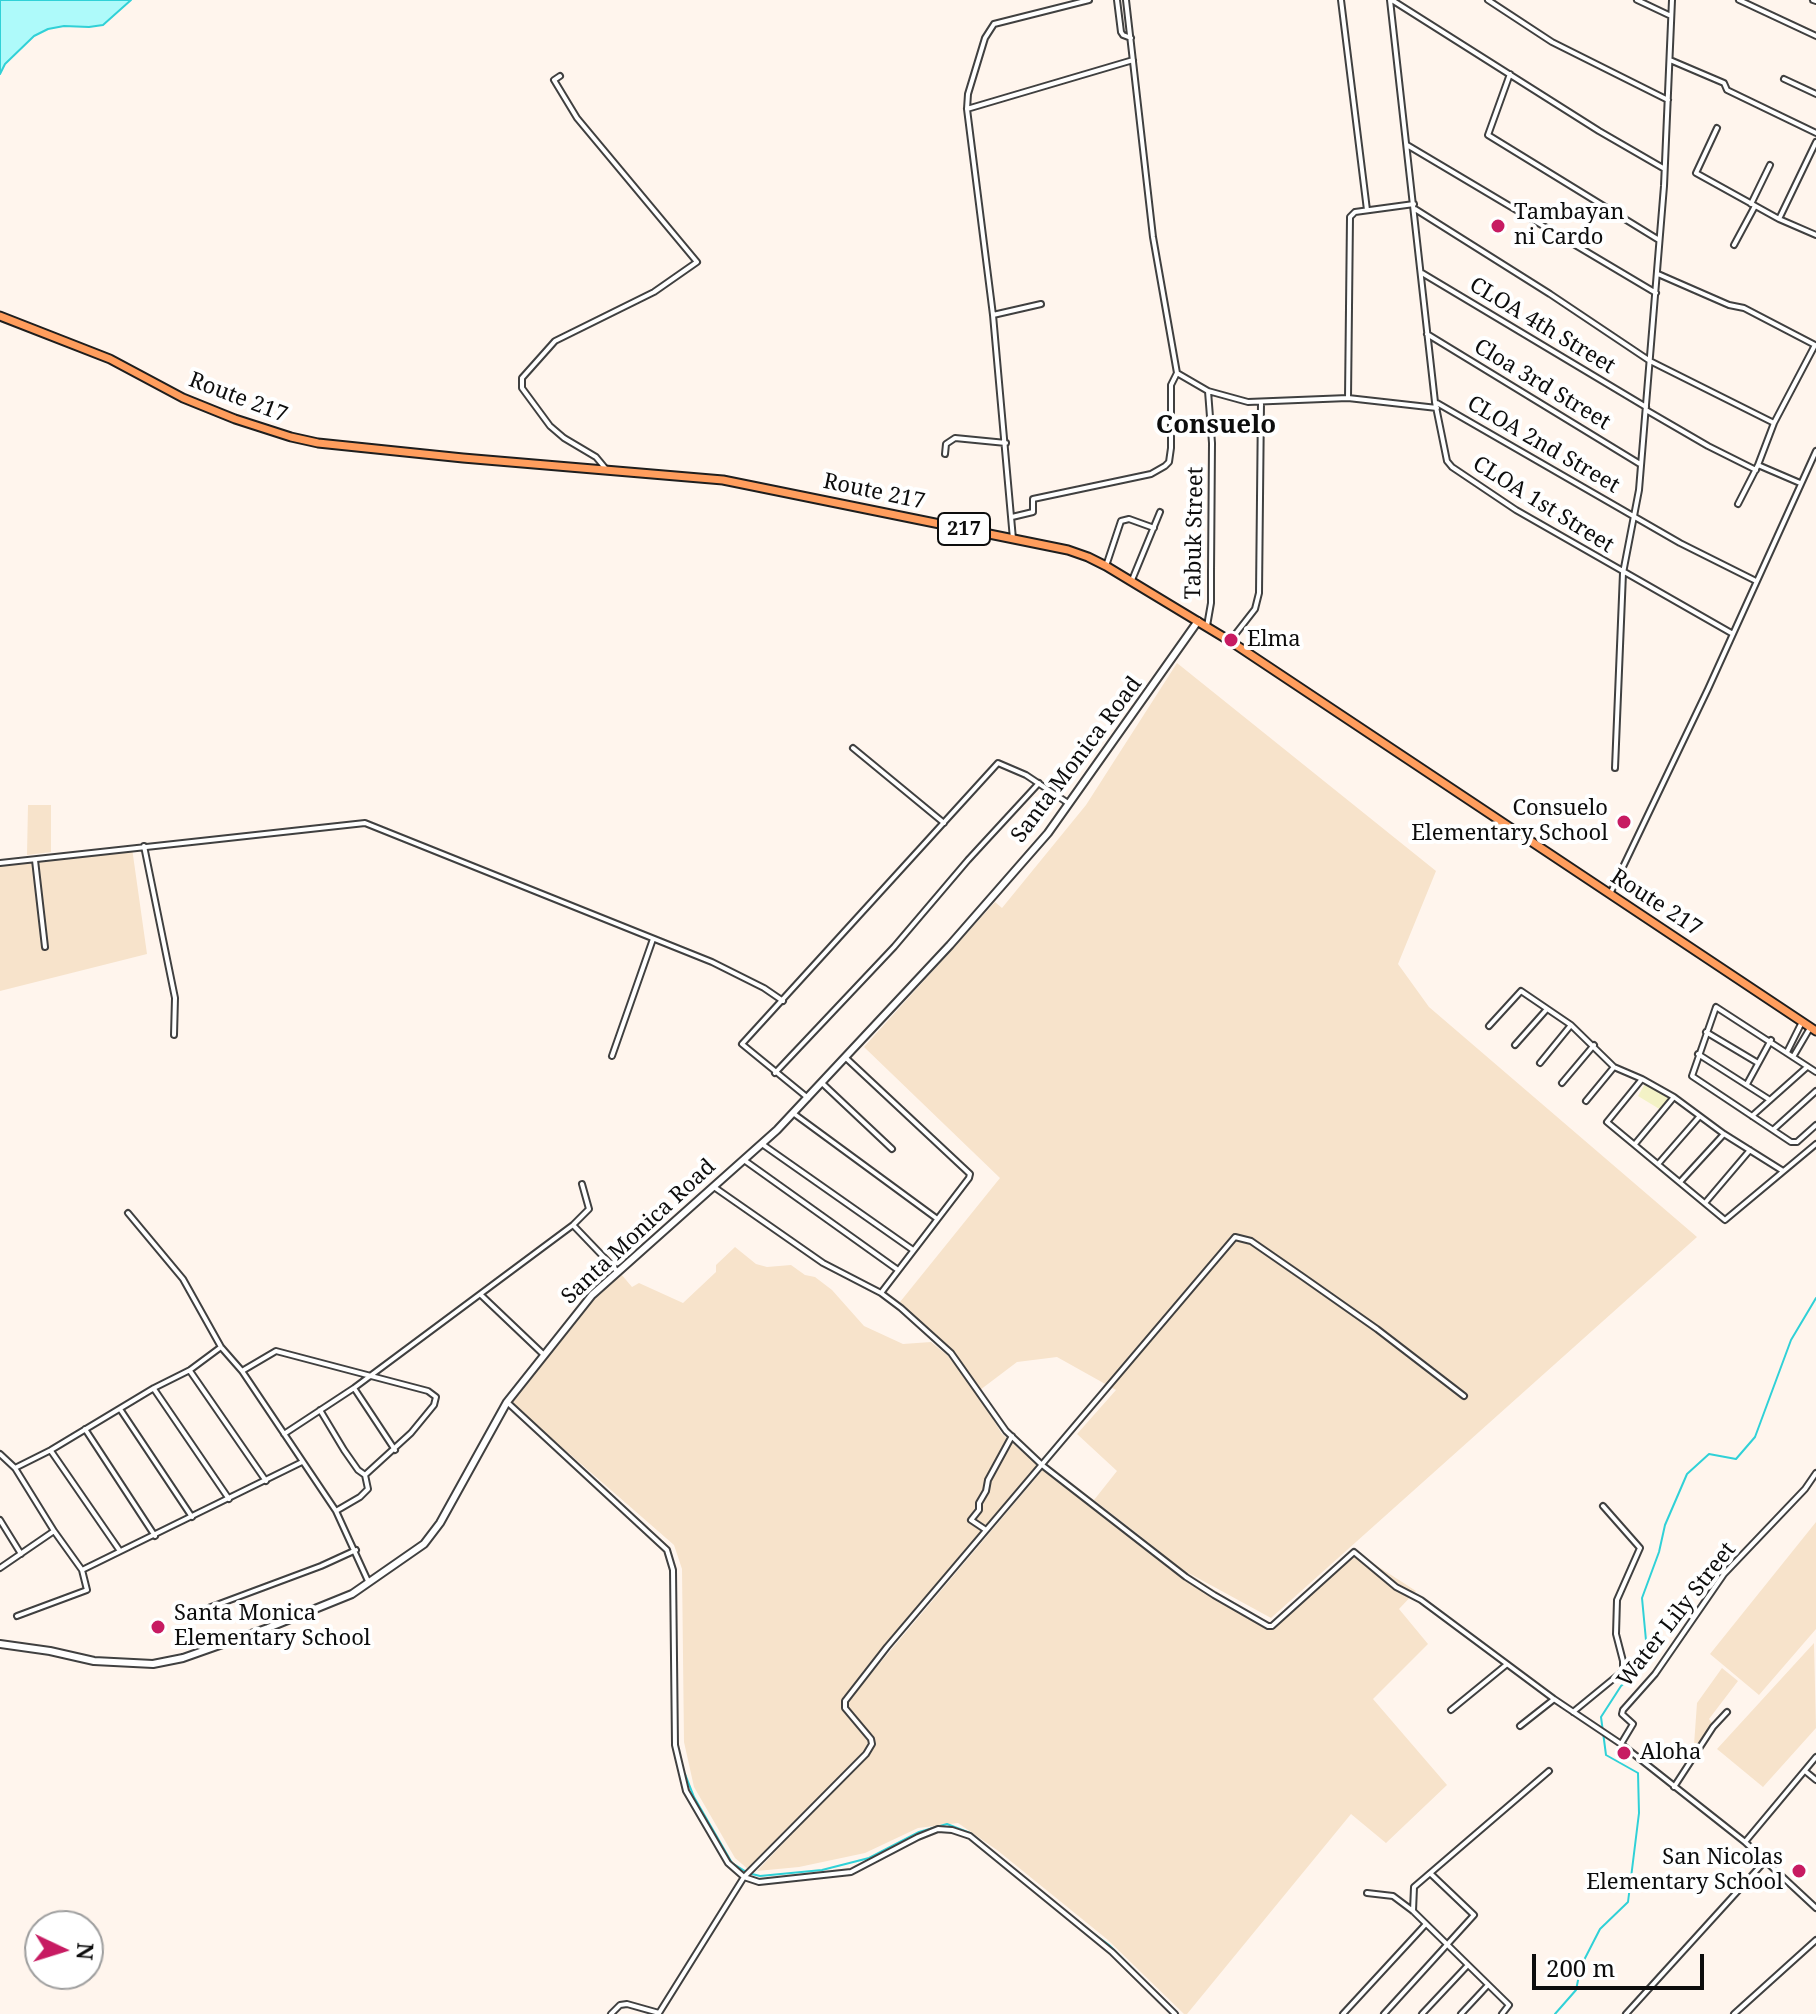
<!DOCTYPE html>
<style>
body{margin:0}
#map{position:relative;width:1816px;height:2014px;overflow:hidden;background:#fff5ed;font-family:"Noto Serif",serif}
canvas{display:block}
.north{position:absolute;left:24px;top:1910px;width:80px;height:80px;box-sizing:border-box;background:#fff;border:2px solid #9e9e9e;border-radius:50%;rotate:94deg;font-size:22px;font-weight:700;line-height:32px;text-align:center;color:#0d0d0d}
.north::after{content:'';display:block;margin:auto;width:28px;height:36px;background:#c71b62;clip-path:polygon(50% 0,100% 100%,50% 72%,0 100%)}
.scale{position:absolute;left:1532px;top:1954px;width:172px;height:36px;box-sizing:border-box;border:4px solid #0d0d0d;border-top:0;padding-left:10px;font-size:24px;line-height:28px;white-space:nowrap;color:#0d0d0d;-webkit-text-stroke:6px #fff;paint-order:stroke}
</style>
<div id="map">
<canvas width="1816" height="2014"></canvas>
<div class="north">N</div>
<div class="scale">200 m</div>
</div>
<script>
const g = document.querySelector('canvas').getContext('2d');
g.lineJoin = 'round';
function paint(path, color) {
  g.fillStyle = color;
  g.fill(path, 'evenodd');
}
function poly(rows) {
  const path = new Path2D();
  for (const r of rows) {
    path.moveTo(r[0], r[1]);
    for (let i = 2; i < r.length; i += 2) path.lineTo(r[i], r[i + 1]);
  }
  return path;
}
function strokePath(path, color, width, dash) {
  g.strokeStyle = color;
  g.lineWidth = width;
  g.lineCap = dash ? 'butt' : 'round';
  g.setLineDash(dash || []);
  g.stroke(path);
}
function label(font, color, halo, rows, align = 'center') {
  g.font = font + ' "Noto Serif",serif';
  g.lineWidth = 8;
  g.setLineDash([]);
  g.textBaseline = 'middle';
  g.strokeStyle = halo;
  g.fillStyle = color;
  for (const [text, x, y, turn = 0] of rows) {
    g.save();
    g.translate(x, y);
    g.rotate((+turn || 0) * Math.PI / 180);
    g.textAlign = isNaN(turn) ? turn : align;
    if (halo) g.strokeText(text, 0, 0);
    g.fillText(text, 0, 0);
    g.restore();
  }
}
paint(poly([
 [1177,663,1436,871,1398,964,1429,1007,1697,1237,1271,1618,1185,1571,1273,1628,1357,1553,1416,1591,1399,1609,1428,1644,1373,1699,1447,1785,1386,1843,1351,1814,1187,2014,1184,2014,1108,1940,997,1850,958,1823,918,1828,865,1853,799,1867,757,1871,876,1745,873,1736,847,1709,848,1701,1046,1466,1162,1553,1094,1500,1117,1471,1077,1434,1116,1390,1057,1357,1017,1362,980,1390,962,1364,900,1302,1000,1178,864,1047,995,902,1002,908,1086,805],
 [28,805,51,805,51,852,27,855],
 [132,848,147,954,0,991,0,863],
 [735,1247,756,1264,767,1267,791,1265,805,1275,815,1277,832,1290,864,1326,903,1344,931,1342,948,1356,979,1396,1002,1434,1038,1466,844,1697,843,1708,868,1737,867,1751,749,1870,735,1858,694,1787,684,1742,682,1569,674,1545,510,1402,596,1297,621,1274,632,1287,639,1283,683,1303,716,1272,716,1265],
 [1816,1522,1816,1629,1759,1695,1710,1654],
 [1814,1643,1816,1728,1763,1787,1717,1749],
 [1722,1668,1738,1681,1709,1719,1716,1729,1693,1759,1697,1703]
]), '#f7e3cb');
paint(poly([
 [1646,1082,1669,1097,1661,1110,1638,1096]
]), '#f3f2c6');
const water = poly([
 [0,0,131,0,103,25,89,27,64,26,48,29,34,36,5,64,0,74,0,0]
]);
paint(water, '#aefafa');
strokePath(water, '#30d1d7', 2);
strokePath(poly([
 [685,1774,694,1797,732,1863,748,1873,760,1876,822,1870,869,1858,919,1832,947,1824,970,1833,984,1845],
 [1079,1923,1109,1945,1178,2014],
 [1555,2014,1576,1990,1581,1966,1600,1929,1628,1902,1639,1813,1638,1773,1606,1755,1601,1717,1621,1686,1641,1669,1647,1651,1642,1598,1659,1552,1665,1525,1687,1474,1709,1454,1736,1459,1755,1437,1791,1340,1816,1298]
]), '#30d1d7', 2);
const minor = poly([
 [1117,0,1121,32,1123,35,1131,38],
 [1126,0,1153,237,1177,373,1208,391,1248,402,1348,398,1437,408],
 [1341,0,1367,210],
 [1390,0,1435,402,1447,461,1452,467,1516,510,1733,634],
 [1392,0,1599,131,1663,168],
 [1488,0,1552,42,1668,100],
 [1637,0,1671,16],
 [1739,0,1816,36],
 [1813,0,1816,1],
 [1670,60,1724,83,1727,90,1816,133],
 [1510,74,1488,135,1659,240],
 [560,76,554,80,577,118,697,262,654,292,555,341,522,378,522,388,550,426,564,438,596,457,606,469],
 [1784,79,1816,94],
 [967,109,1133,60],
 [1717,128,1696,173,1779,219,1816,142],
 [1407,145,1656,293],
 [1751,204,1770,165],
 [1415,209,1550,294,1650,361,1774,423],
 [1779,219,1816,235],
 [1734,245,1755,206],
 [1422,273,1646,407],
 [1658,274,1729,305,1744,308,1815,345,1774,423,1758,465],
 [993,315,1041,304],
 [1427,334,1640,464],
 [1348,398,1350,217,1355,212,1414,204],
 [1437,403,1680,543,1756,581],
 [1646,410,1708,446,1756,470],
 [945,454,946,444,955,438,1006,443],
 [1738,504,1758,465,1800,483],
 [1012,517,1033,512,1033,499,1151,474,1165,466,1169,462,1171,448,1171,385,1177,373],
 [1013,539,993,315,967,109,968,94,985,38,994,24,1089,0],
 [1106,566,1121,521,1129,519,1154,528],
 [1132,580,1160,512],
 [1207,626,1211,603,1211,572,1212,443,1208,391],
 [1230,641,1255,609,1259,593,1261,403],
 [853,748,944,823],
 [1615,768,1623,573,1639,490,1664,186,1672,0],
 [144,846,175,998,174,1035],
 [35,860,45,947],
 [0,863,365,823,712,962,764,988,783,1001],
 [1610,894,1708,689,1816,451],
 [1489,1026,1521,991,1571,1025,1614,1067,1642,1079,1674,1097,1724,1134,1783,1171],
 [1706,1032,1758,1063],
 [1515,1045,1547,1009],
 [1787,1052,1802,1022],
 [1698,1054,1770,1100],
 [612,1056,653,939],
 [1793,1057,1810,1028],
 [846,1058,970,1174,969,1178,881,1293],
 [1540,1063,1571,1025],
 [1816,1072,1716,1007,1692,1076,1791,1142,1797,1142,1816,1125],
 [775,1073,894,947,968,860,1039,783],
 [1642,1079,1607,1122,1725,1220,1816,1144],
 [822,1083,892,1149],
 [1562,1083,1594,1045],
 [1747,1084,1771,1040],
 [808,1098,742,1044,998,763,1026,775,1068,803],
 [1586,1101,1614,1067],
 [793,1113,936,1218],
 [1752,1116,1807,1067],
 [1774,1129,1816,1091],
 [762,1144,913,1250],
 [1635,1144,1674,1097],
 [744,1160,898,1270],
 [1659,1163,1699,1117],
 [1681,1181,1724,1134],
 [714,1187,823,1263,881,1293,901,1308,951,1353,1006,1431,1042,1465,1186,1577,1214,1595,1268,1626,1272,1626,1354,1552,1396,1587,1421,1600,1554,1699,1621,1744,1745,1842,1816,1908],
 [1705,1203,1750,1150],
 [128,1213,183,1279,221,1347,242,1371,336,1511,368,1581],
 [573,1225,618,1272],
 [481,1295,543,1354],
 [190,1371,266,1481],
 [242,1371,276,1351,428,1391,436,1397,434,1405,411,1433,365,1475,368,1489,360,1497,336,1511],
 [354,1388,395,1450],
 [154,1389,229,1499],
 [507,1402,667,1550,673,1570,675,1745,686,1791,728,1863,744,1877,759,1882,851,1872,918,1837,938,1829,952,1830,970,1836,1112,1952,1175,2014],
 [120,1409,192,1517],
 [320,1410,344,1450,358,1470,365,1475],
 [85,1429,155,1536],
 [284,1434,354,1388,573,1225,589,1209,582,1184],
 [51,1451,120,1551],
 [0,1454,15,1468],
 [0,1520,21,1554],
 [986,1530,971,1520,979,1510,979,1503,986,1491,988,1480,1012,1436],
 [0,1568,54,1531,15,1468,51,1450,154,1388,190,1370,221,1347],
 [82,1570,302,1462],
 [203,1610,321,1566,356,1550],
 [17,1616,87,1590,82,1570,54,1531],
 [1451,1710,1506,1665],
 [1573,1712,1623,1671,1623,1661,1616,1634,1617,1600,1640,1548,1603,1506],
 [1520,1726,1553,1700],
 [1621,1744,1633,1724,1622,1714,1623,1710,1655,1674,1724,1574,1805,1489,1816,1473],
 [1805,1771,1816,1780],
 [1674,1787,1713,1727,1727,1712],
 [1745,1842,1816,1757],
 [1367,1893,1393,1896,1413,1911,1509,2005,1502,2014],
 [1413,1911,1414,1887,1549,1771],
 [611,2014,620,2005,627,2004,659,2013,744,1877,866,1754,872,1744,871,1739,845,1708,845,1701,887,1647,1235,1237,1251,1241,1303,1277,1377,1329,1464,1396],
 [1343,2014,1425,1925],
 [1384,2014,1474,1915,1431,1874],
 [1422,2014,1467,1966],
 [1461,2014,1487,1986],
 [1626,2014,1766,1860],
 [1734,2014,1816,1940]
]);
const tertiary = poly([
 [0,1644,50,1651,94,1661,153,1664,183,1658,268,1628,352,1594,424,1544,440,1523,507,1402,592,1295,777,1130,950,945,1048,833,1198,621]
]);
const primary = poly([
 [0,316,110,359,183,398,235,419,291,437,318,443,463,458,723,480,1068,550,1088,557,1106,566,1230,641,1816,1031]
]);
strokePath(minor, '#404040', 8);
strokePath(tertiary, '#404040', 10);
strokePath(primary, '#1e1e1e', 11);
strokePath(minor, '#fff', 4);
strokePath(tertiary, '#fff', 6);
strokePath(primary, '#ff9d5d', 7);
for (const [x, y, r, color] of [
 [1498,226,8,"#c71b62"],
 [1231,640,8,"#c71b62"],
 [1624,822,8,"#c71b62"],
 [158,1627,8,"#c71b62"],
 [1624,1753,8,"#c71b62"],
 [1799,1871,8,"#c71b62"]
]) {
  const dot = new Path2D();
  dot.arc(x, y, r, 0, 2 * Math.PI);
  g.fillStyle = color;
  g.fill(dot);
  strokePath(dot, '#fff', 3);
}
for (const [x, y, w] of [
 [964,529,52]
]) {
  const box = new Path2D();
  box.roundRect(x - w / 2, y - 16, w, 32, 6);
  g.fillStyle = '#fff';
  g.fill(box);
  strokePath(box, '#0d0d0d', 2);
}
label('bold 20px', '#0d0d0d', null, [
 ["217",964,529]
]);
label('22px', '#0d0d0d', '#fff', [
 ["Tambayan",1514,213],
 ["ni Cardo",1514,238],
 ["Elma",1247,640],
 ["Consuelo",1608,809,"right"],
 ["Elementary School",1608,834,"right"],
 ["Santa Monica",174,1614],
 ["Elementary School",174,1639],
 ["Aloha",1640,1753],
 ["San Nicolas",1783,1858,"right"],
 ["Elementary School",1783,1883,"right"]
], 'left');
label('22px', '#0d0d0d', '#fff', [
 ["CLOA 4th Street",1542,326,31],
 ["Cloa 3rd Street",1542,385,31],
 ["Route 217",238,398,21],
 ["CLOA 2nd Street",1543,445,30],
 ["Route 217",874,492,12],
 ["CLOA 1st Street",1543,505,32],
 ["Tabuk Street",1195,533,-89],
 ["Santa Monica Road",1077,760,-53],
 ["Route 217",1656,903,33],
 ["Santa Monica Road",639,1232,-43],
 ["Water Lily Street",1677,1615,-52]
]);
label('bold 26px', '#0d0d0d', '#fff', [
 ["Consuelo",1216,426]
]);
</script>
